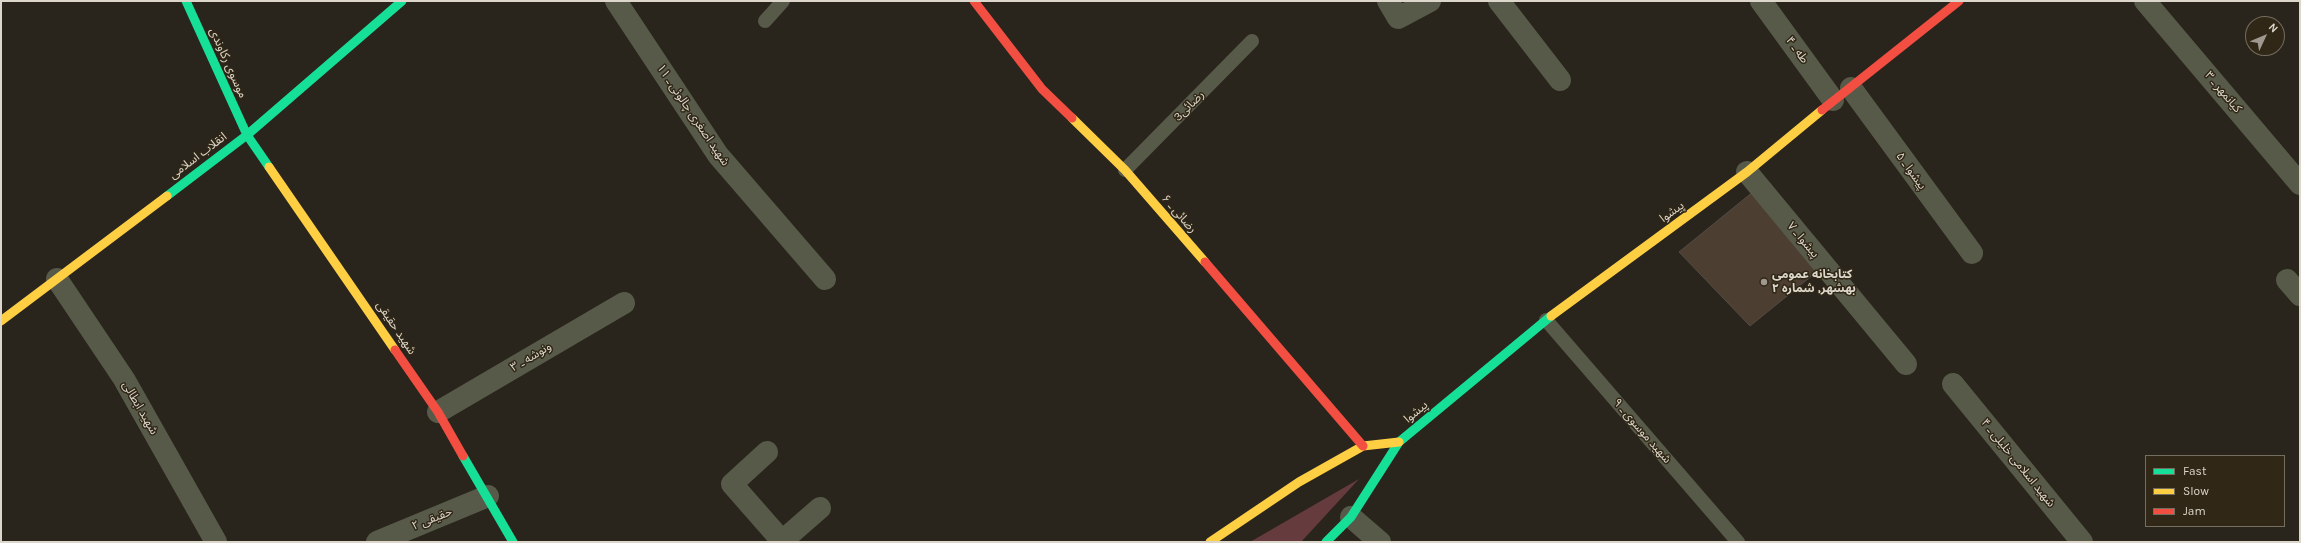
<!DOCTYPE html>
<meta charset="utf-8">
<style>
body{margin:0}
#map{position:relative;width:2301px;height:543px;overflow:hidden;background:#2a251c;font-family:Karla,sans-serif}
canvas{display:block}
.frame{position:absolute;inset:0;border:2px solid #dcd6cb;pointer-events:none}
.legend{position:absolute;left:2145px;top:455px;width:140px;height:72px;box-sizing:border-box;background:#302716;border:1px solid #756d5e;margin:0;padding:5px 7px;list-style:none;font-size:12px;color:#dcd6cb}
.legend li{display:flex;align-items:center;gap:8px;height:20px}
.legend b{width:20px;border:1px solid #756d5e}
.north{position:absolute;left:2245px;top:16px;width:40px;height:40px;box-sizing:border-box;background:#302716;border:1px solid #756d5e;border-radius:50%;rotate:46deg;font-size:11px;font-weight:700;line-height:16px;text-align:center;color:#dcd6cb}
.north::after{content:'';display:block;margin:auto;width:14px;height:18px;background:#9e988e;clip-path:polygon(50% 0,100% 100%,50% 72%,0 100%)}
</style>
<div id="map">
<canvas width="2301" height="543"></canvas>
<div class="frame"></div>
<ul class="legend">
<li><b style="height:5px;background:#16e098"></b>Fast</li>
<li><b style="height:5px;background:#ffcf43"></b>Slow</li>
<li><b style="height:5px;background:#f24e42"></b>Jam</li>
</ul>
<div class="north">N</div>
</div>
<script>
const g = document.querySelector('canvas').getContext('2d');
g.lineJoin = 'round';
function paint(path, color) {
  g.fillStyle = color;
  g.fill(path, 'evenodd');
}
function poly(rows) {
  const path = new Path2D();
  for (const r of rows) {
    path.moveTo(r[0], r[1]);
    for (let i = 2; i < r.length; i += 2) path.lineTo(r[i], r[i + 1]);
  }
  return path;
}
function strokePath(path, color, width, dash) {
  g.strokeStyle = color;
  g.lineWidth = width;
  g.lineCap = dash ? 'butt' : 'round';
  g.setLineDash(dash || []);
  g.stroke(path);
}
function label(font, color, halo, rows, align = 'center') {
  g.font = font + ' Karla,"Noto Sans Arabic",sans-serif';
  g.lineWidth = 3;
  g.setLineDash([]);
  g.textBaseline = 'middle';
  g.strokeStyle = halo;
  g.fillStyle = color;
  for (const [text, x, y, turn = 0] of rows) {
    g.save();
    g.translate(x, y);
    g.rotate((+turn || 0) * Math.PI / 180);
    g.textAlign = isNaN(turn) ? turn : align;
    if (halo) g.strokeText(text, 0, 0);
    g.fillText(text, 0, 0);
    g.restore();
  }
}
paint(poly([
 [1359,479,1301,542,1250,542]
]), '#663b3d');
const building = poly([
 [1759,187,1824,266,1750,326,1679,252,1759,187]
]);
paint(building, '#4c3e31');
strokePath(building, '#534c46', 1);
strokePath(poly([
 [765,21,783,1],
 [1125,170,1252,41],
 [1546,320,1738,542]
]), '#585a49', 14);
strokePath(poly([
 [616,1,718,155,825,279],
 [1388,1,1398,18,1430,1],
 [1499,1,1560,80],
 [1761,1,1833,100],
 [2145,1,2300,184],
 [1851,88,1972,253],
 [1747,172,1906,364],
 [57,279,124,379,216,542],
 [2287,280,2300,295],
 [1953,384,2082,542],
 [438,412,624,303],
 [767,452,732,484,782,541],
 [1351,517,1380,542],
 [377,542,488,496],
 [781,542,820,508]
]), '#585a49', 22);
strokePath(poly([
 [186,1,247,135,269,167],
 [167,196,247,135,402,1],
 [463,456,513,542],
 [1326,542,1351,517,1399,442,1551,316]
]), '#16e098', 9);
strokePath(poly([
 [1072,118,1125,170,1205,262],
 [269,167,395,350],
 [1551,316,1747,172,1822,110],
 [1,321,167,196],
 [1210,542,1299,482,1363,446,1399,442]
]), '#ffcf43', 9);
strokePath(poly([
 [974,1,1042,89,1072,118],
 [1822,110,1959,1],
 [1205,262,1363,446],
 [395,350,438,412,463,456]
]), '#f24e42', 9);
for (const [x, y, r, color] of [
 [1764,282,4,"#9e988e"]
]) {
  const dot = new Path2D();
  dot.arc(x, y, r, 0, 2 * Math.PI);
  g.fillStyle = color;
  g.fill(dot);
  strokePath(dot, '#302716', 1.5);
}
label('12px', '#dcd6cb', '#302716', [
 ["طه ـ ۴",1797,50,54],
 ["موسوی رکاوندی",228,63,66],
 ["کیانمهر ـ ۳",2223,92,50],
 ["رضائی3",1189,106,-45],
 ["شهید اصغری چالوئی ـ ۱۱",693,115,56],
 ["انقلاب اسلامی",198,156,-37],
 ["پیشوا ـ ۵",1911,171,54],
 ["پیشوا",1672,212,-36],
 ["رضائی ـ ۶",1179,214,49],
 ["پیشوا ـ ۷",1803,240,50],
 ["شهید حقیقی",396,328,56],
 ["ونوشه ـ ۳",531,357,-31],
 ["شهید ابطالی",140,408,60],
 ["پیشوا",1416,412,-40],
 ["شهید موسوی ـ ۹",1642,431,49],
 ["شهید اسلامی خلیلی ـ ۴",2018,463,51],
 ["حقیقی ۲",432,519,-22]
]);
label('bold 12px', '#dcd6cb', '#302716', [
 ["کتابخانه عمومی",1772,275],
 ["بهشهر, شماره ۲",1772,289]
], 'left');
</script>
